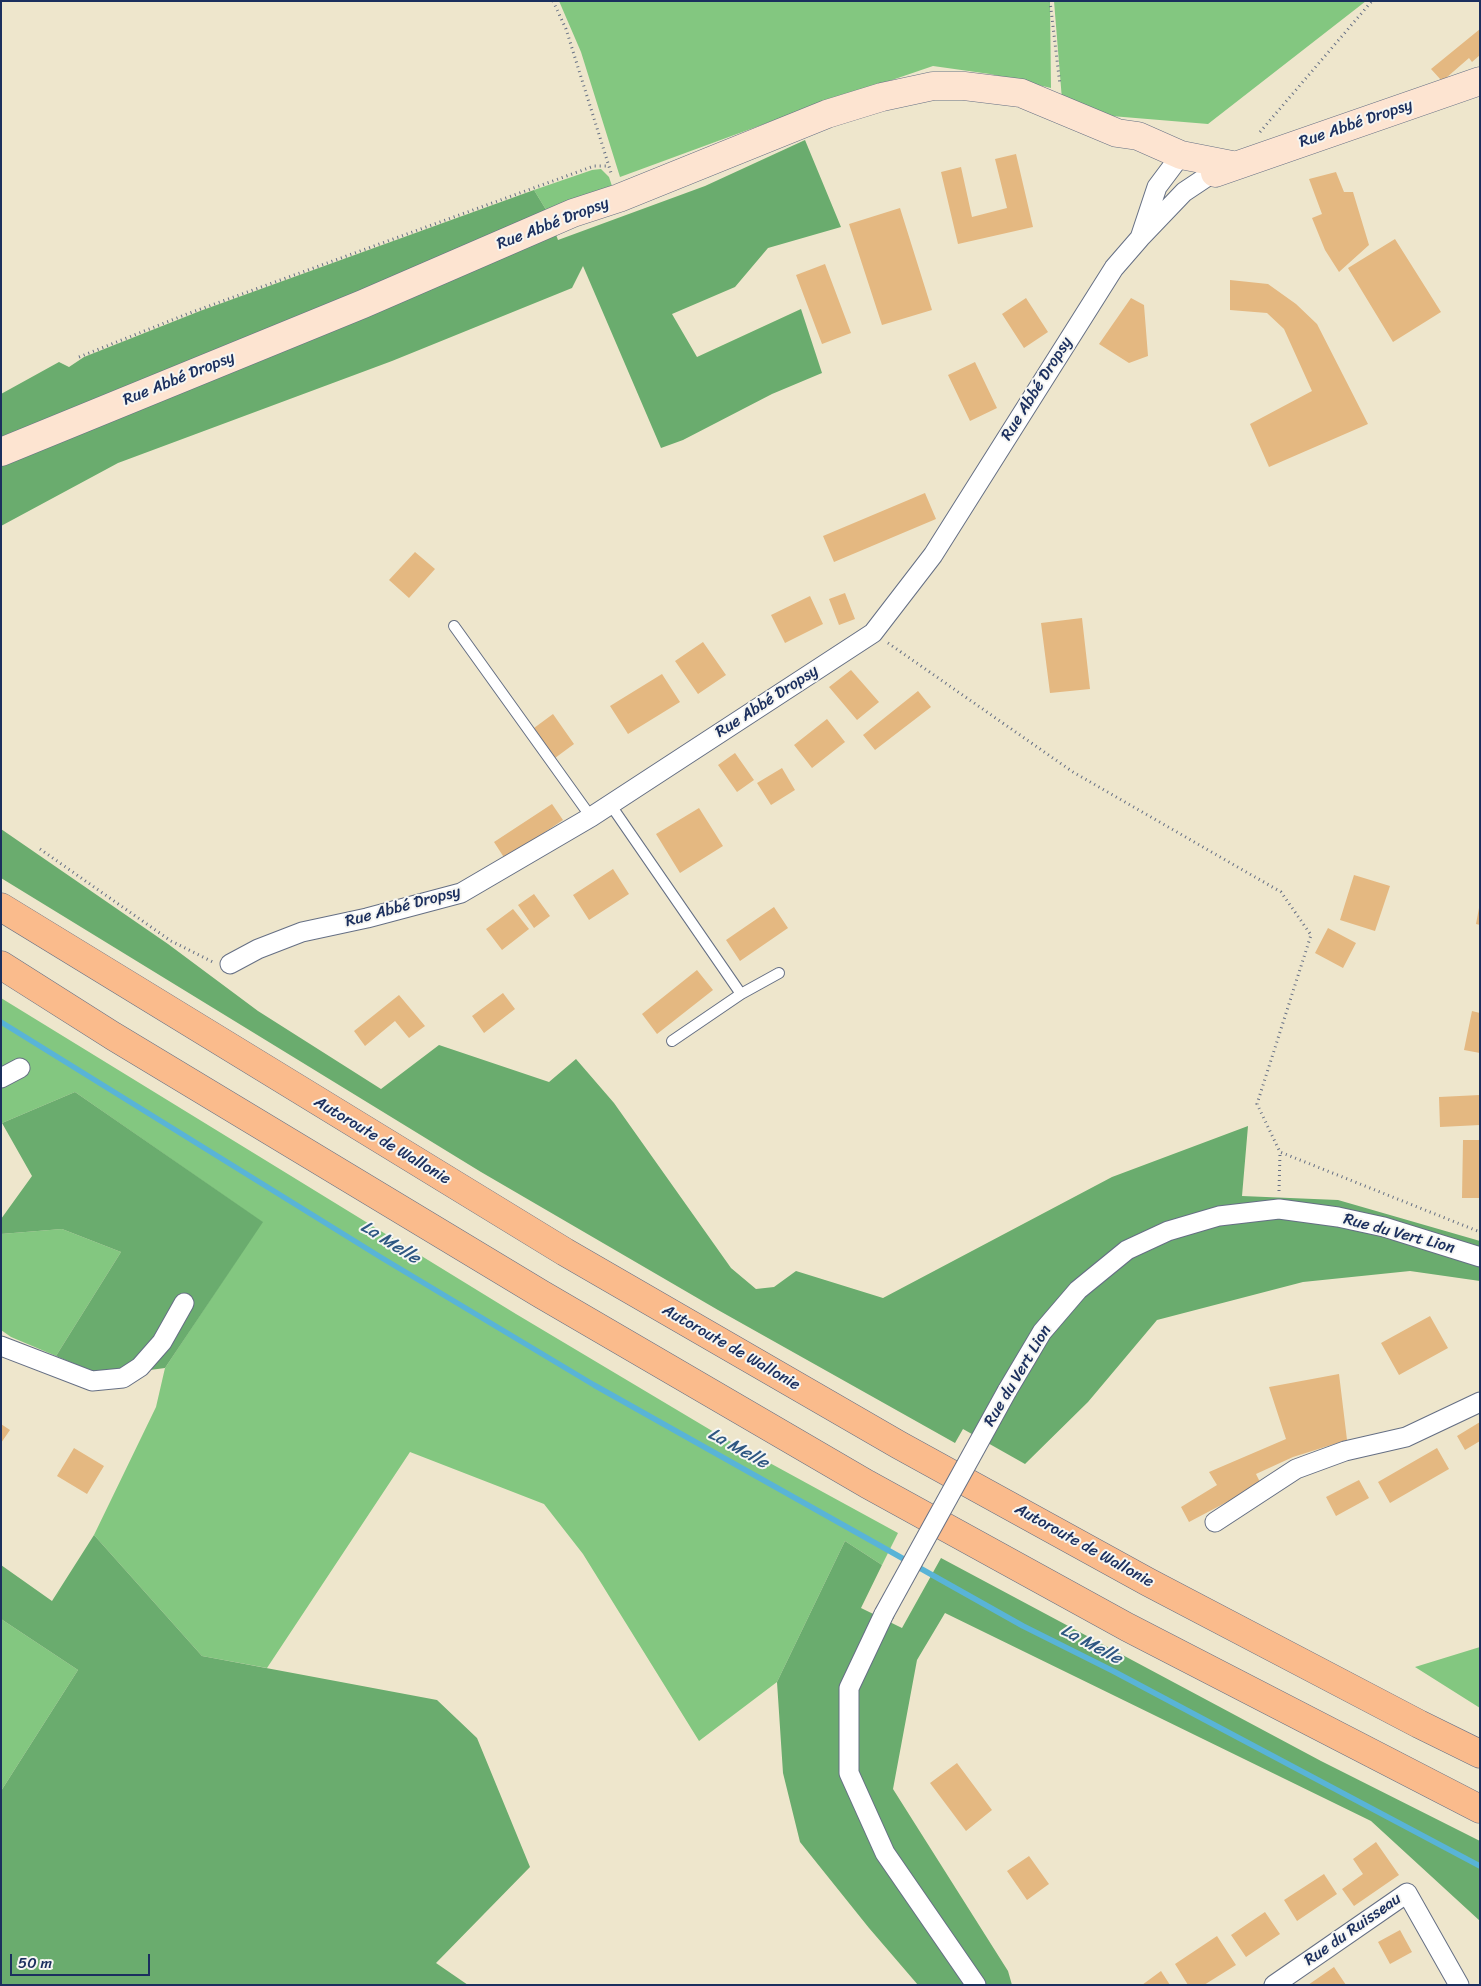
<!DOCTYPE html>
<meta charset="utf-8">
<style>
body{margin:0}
#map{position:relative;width:1481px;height:1986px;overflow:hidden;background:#eee6cc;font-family:Sriracha,sans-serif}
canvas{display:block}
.frame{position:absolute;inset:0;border:2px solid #1b2f5e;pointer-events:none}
.scale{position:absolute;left:10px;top:1954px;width:140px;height:22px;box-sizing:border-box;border:2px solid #1b2f5e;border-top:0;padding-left:6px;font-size:15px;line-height:18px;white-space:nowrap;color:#1b2f5e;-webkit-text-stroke:4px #f6f6f2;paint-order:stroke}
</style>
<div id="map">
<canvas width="1481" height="1986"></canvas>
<div class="frame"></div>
<div class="scale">50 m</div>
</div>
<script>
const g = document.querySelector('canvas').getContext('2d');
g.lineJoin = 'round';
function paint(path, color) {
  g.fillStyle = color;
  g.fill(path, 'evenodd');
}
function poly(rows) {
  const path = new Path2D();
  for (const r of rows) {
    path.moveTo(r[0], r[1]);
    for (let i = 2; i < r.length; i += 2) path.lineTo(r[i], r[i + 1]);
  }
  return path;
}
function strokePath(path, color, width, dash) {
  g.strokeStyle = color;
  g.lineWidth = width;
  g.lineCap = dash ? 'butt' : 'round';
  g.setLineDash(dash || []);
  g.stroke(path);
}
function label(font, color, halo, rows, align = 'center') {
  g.font = font + ' Sriracha,sans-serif';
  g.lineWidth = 4;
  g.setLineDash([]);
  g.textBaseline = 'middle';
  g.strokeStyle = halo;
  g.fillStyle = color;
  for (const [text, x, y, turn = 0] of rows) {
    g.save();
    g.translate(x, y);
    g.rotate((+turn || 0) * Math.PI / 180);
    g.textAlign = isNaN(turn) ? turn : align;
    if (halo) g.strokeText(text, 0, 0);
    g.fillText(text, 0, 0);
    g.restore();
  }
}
paint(poly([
 [559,1,1050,1,1051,88,990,74,933,66,775,120,620,177,581,52],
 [1054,1,1366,1,1208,124,1063,112],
 [601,169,609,177,612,186,548,213,534,190,592,170],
 [1,998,516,1314,724,1438,898,1533,882,1565,845,1541,777,1682,699,1741,583,1554,544,1504,410,1452,267,1668,202,1656,94,1535,156,1407,165,1368,262,1222,75,1092,2,1123],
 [62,1229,121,1252,56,1356,11,1337,1,1330,1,1234],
 [1,1619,78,1670,1,1791],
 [1480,1647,1480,1708,1415,1667]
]), '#83c780');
paint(poly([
 [805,140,841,227,768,248,735,287,672,314,697,357,801,309,822,373,772,394,683,440,661,448,583,266,572,288,392,361,118,463,1,526,1,394,59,362,69,367,84,357,200,311,534,190,548,213,558,240,705,186],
 [1,829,168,944,258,1011,381,1089,439,1045,549,1082,576,1059,614,1103,731,1268,756,1289,774,1287,796,1271,883,1298,1112,1177,1248,1126,1242,1196,1338,1200,1480,1241,1480,1281,1410,1271,1303,1282,1157,1320,1088,1402,1025,1464,963,1429,955,1443,718,1310,481,1172,1,878],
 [75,1092,263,1222,165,1368,120,1374,94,1372,56,1356,121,1252,62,1229,1,1234,1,1219,32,1176,2,1123],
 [94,1535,202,1656,437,1700,477,1738,530,1867,436,1963,468,1985,1,1985,1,1791,78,1670,1,1619,1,1565,52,1601],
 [845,1541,882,1565,861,1608,902,1628,941,1558,1321,1761,1480,1841,1480,1921,1371,1821,945,1613,917,1660,893,1789,1008,1971,1012,1985,918,1985,869,1928,800,1842,783,1773,777,1682]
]), '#6aac6e');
strokePath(poly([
 [1,1022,382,1258,594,1385,1023,1626,1113,1671,1480,1866]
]), '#59b4d7', 5.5);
paint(poly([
 [1480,29,1480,55,1472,62,1469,58,1446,78,1441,80,1431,69],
 [1016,154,1033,227,958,244,941,172,961,167,972,217,1007,208,995,159],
 [1336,172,1344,192,1353,192,1369,245,1339,272,1325,250,1312,218,1322,214,1309,179],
 [900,208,932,310,882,325,849,224],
 [1395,239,1441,312,1393,342,1348,268],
 [825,264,851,333,822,344,796,275],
 [1230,280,1268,284,1296,304,1317,324,1368,424,1269,467,1250,424,1312,391,1284,329,1267,313,1230,310],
 [1026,298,1048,332,1024,348,1002,314],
 [1131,298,1144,305,1148,356,1129,363,1099,344],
 [975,362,997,408,970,421,948,375],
 [925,493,936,519,834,562,823,536],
 [415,552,435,569,409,598,389,580],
 [845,593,855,619,839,625,829,599],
 [810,596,823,624,785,643,771,615],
 [1082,618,1090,689,1050,693,1041,623],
 [703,642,726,675,698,694,675,661],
 [851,670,879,702,857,720,829,687],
 [662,674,680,702,628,734,610,706],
 [918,691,931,707,875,750,863,735],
 [553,714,574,744,555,758,534,728],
 [827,719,845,742,812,768,794,745],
 [735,753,754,780,737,792,718,765],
 [782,768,795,790,771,805,757,783],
 [552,804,563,820,505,859,494,842],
 [699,808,723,846,680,873,656,834],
 [613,869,629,894,589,920,573,895],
 [1354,875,1390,886,1375,931,1340,920],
 [534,894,550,916,534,928,518,905],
 [774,907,788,928,740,961,726,940],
 [1479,908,1480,908,1480,925,1476,924],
 [513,909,529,929,502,950,486,929],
 [1328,928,1356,943,1343,968,1315,953],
 [697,970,713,990,657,1034,642,1014],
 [503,993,515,1009,484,1033,472,1016],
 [399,995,425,1026,409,1038,395,1021,365,1046,354,1031],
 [1472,1011,1480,1013,1480,1053,1464,1050],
 [1480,1095,1480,1125,1440,1127,1439,1097],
 [1463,1140,1480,1140,1480,1198,1462,1198],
 [1430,1316,1448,1348,1399,1375,1381,1343],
 [1339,1374,1347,1440,1293,1457,1256,1474,1261,1484,1189,1522,1181,1507,1217,1485,1209,1472,1286,1439,1269,1387],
 [1480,1422,1480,1441,1465,1450,1457,1436],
 [1,1424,10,1430,1,1443],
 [74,1448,104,1466,87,1494,57,1476],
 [1437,1448,1449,1469,1390,1503,1378,1482],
 [1359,1480,1369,1498,1336,1516,1326,1497],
 [957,1763,992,1810,966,1831,930,1783],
 [1376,1842,1399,1875,1354,1906,1342,1889,1363,1874,1353,1859],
 [1029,1856,1049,1884,1027,1900,1007,1871],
 [1324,1874,1337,1894,1297,1921,1284,1900],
 [1265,1912,1280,1934,1246,1957,1231,1935],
 [1400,1930,1412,1952,1390,1964,1378,1942],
 [1217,1936,1236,1965,1204,1985,1188,1985,1175,1964],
 [1334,1967,1346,1985,1308,1985],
 [1161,1971,1170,1985,1142,1985]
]), '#e4b881');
const lane = poly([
 [454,626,591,817],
 [610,804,741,994,672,1041],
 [741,994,779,973]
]);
const street = poly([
 [1181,155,1157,187,1140,238,1184,192,1208,176],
 [230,964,258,949,302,932,367,918,461,893,591,817,873,633,933,555,1114,268,1140,238],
 [1,1078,20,1068],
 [1,1346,92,1381,123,1378,140,1367,162,1342,184,1303],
 [1007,1391,1042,1332,1078,1290,1127,1250,1168,1231,1219,1216,1279,1209,1338,1217,1384,1227,1480,1257],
 [1215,1522,1296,1469,1345,1451,1406,1437,1480,1402],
 [884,1614,849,1688,849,1773,885,1853,976,1985],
 [1274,1985,1407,1893,1459,1985]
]);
const secondary = poly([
 [1215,173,1480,81],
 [1,452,363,304,573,213,619,198,827,114,882,97,933,86,964,86,1021,93,1117,133,1138,136,1181,155,1232,165]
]);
const highway = poly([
 [1,907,565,1252,899,1445,1148,1582,1419,1724,1480,1754],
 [1,965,113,1036,541,1294,867,1484,1127,1627,1480,1809]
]);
strokePath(lane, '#656f84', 12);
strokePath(street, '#656f84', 21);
strokePath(secondary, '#656f84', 29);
strokePath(highway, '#656f84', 29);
strokePath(poly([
 [553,1,566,29,612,176],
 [1050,1,1060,85],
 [1260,132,1372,1],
 [79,357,187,314,594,166,609,166],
 [888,643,1073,772,1281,892,1311,935,1257,1104,1280,1152,1480,1232],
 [40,849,171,941,213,962],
 [1279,1191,1280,1152]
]), '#656f84', 3, [1, 4]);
strokePath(lane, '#fff', 10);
strokePath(street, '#fff', 19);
strokePath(secondary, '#fde4d1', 28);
strokePath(highway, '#fabb8c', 28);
const streetBridge = poly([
 [884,1614,1007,1391]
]);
strokePath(streetBridge, '#656f84', 21, []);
strokePath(streetBridge, '#fff', 19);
label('16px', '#1b2f5e', '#f6f6f2', [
 ["Rue Abbé Dropsy",1356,124,-19],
 ["Rue Abbé Dropsy",553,224,-21],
 ["Rue Abbé Dropsy",179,379,-22],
 ["Rue Abbé Dropsy",1037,389,-58],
 ["Rue Abbé Dropsy",767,702,-33],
 ["Rue Abbé Dropsy",403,907,-15],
 ["Autoroute de Wallonie",382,1141,31],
 ["Rue du Vert Lion",1399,1234,15],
 ["Autoroute de Wallonie",731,1348,30],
 ["Rue du Vert Lion",1018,1376,-59],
 ["Autoroute de Wallonie",1084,1546,29],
 ["Rue du Ruisseau",1353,1930,-35]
]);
label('italic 18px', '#2e5782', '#f6f6f2', [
 ["La Melle",390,1243,32],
 ["La Melle",738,1449,29],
 ["La Melle",1091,1645,28]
]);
</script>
